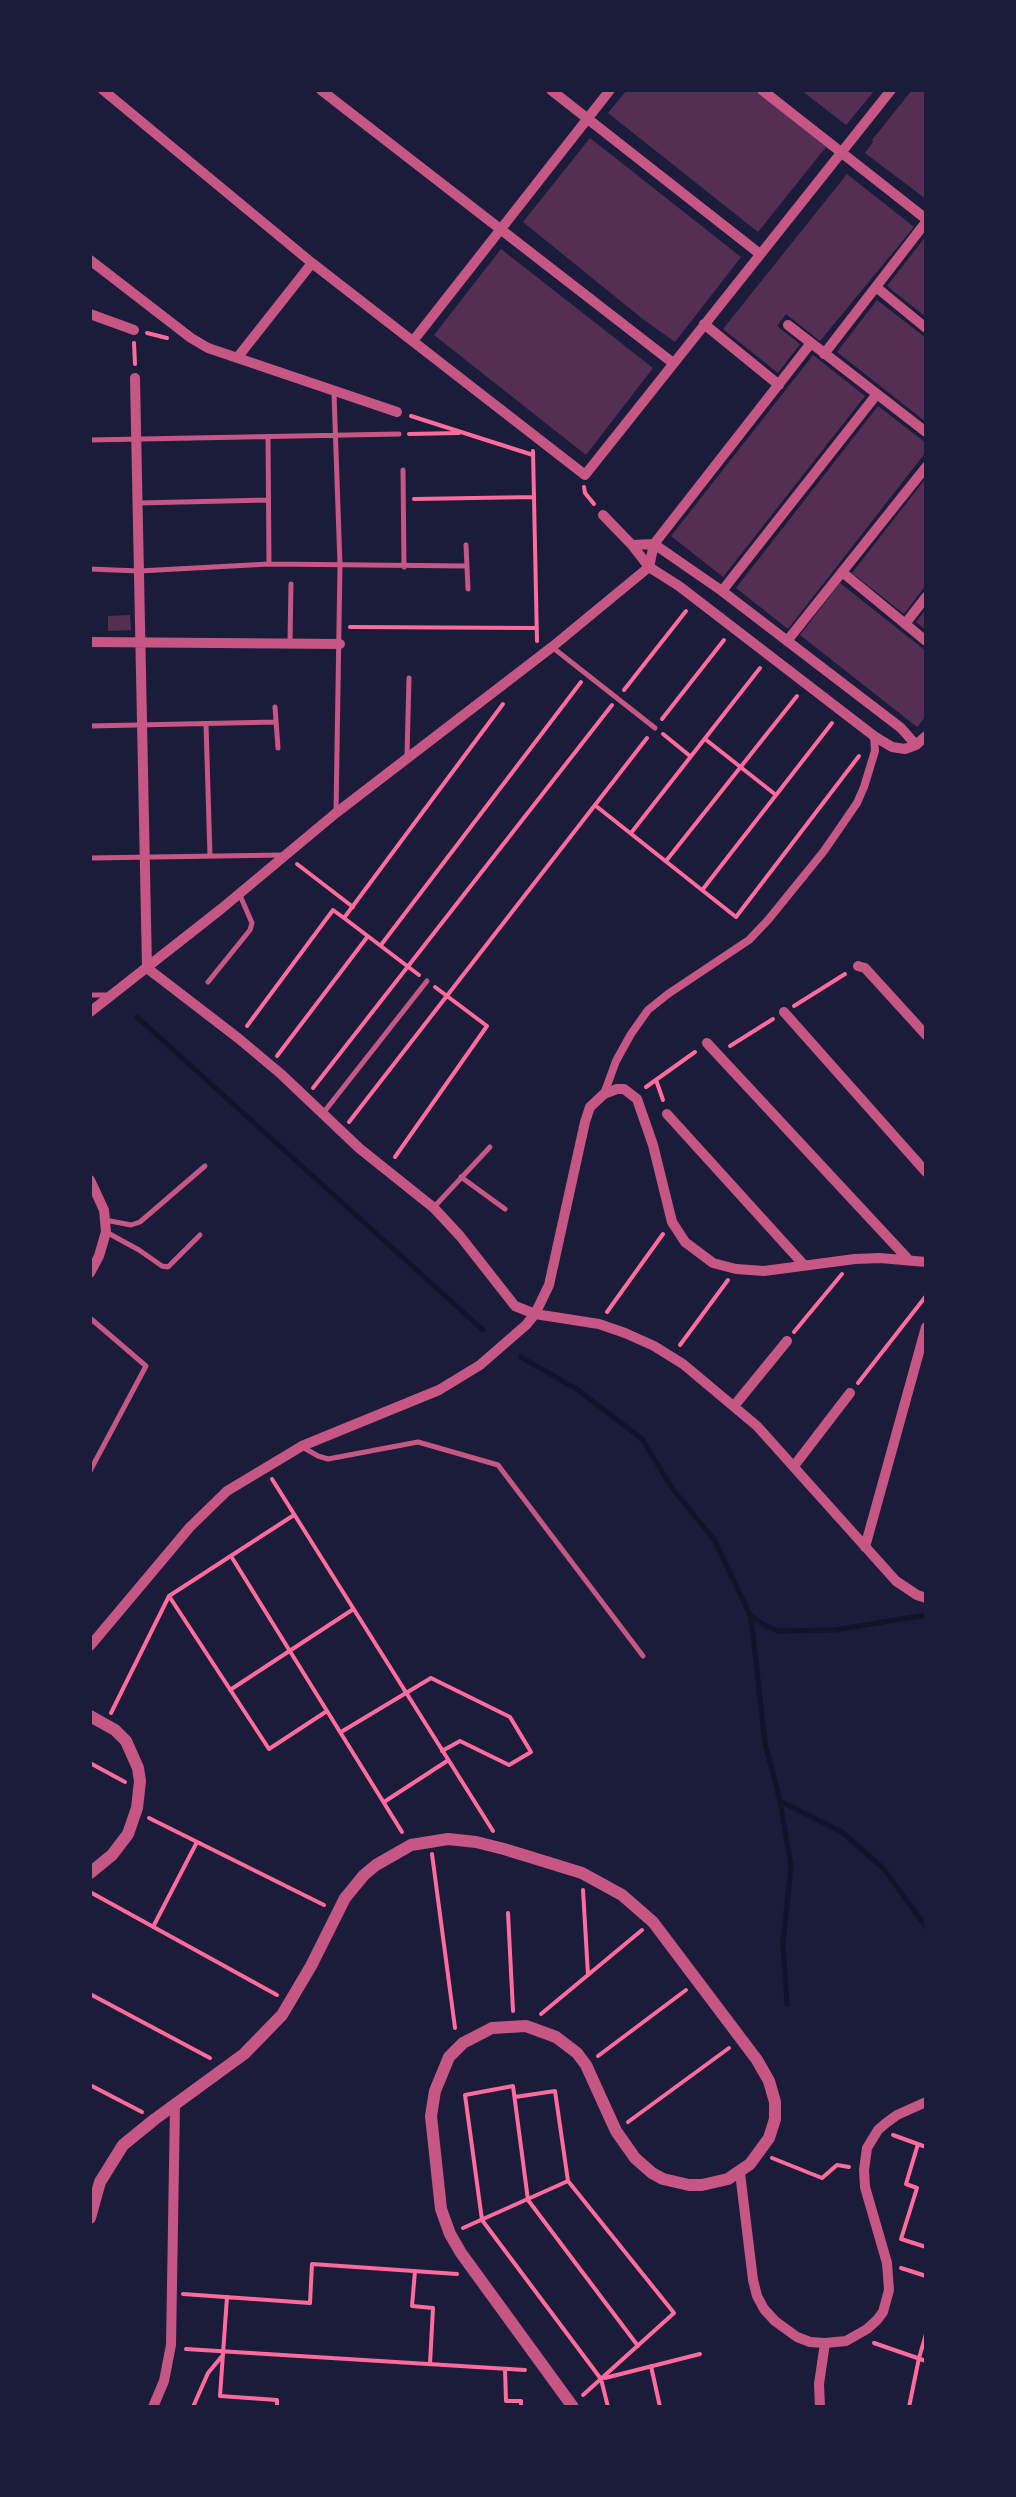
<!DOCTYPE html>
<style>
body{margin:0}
#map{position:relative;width:1016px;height:2497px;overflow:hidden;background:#1b1b3a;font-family:Montserrat,sans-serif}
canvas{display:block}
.frame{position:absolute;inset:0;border:92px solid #1b1b3a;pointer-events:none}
</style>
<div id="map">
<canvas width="1016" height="2497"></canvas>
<div class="frame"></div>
</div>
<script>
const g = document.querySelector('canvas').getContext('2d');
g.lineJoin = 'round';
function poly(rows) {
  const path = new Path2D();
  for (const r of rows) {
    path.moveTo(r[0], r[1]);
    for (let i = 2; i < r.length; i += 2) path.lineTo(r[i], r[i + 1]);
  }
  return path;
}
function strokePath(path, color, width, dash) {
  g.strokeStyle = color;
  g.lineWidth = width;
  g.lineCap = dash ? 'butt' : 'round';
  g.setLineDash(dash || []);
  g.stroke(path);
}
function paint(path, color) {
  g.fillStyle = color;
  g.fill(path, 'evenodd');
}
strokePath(poly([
 [137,1017,483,1330],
 [521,1357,578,1390,642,1439,672,1488,715,1541,750,1615,764,1625,778,1631,835,1630,926,1615],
 [751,1616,765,1743,780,1801,791,1866,783,1944,787,2004],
 [780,1801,842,1832,884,1869,926,1927]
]), '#12122b', 5);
paint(poly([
 [627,90,755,90,826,147,758,232,608,113],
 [801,90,875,90,846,125],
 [912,90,926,90,926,199,865,153,873,142,872,140],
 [590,138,741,257,675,342,644,320,523,222],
 [847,174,914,227,820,341,786,314,777,326,800,344,778,373,723,329],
 [926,236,926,317,887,286],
 [501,249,653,368,586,455,434,335],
 [877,300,926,338,926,422,837,352],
 [813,355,865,396,723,577,671,536],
 [878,406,926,443,926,452,788,629,736,588],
 [926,478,926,585,904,614,852,573],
 [840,583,926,651,926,716,917,727,800,635],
 [926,609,926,630,916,622],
 [130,615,131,630,108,631,108,616]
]), '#542f53');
strokePath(poly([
 [147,333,167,338],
 [134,343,135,364],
 [411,416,533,455],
 [409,434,459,433],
 [533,451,537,641],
 [584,487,585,493,594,504],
 [414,499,534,497],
 [350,627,535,628],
 [624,690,686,611],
 [662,719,724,640],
 [663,734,690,756],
 [705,739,776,795],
 [596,806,736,917,859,756],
 [631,833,760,668],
 [666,861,797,696],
 [297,864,353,907],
 [703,889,832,723],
 [344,918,419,975],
 [381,945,581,682],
 [794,1006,845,974],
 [247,1026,333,910,344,918,503,704],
 [730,1046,773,1019],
 [277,1056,368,936],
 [656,1080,663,1100],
 [646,1087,695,1052],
 [313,1088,612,705],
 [349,1122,647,738],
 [395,1157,487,1026,435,987],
 [607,1312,663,1234],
 [794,1332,842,1274],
 [680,1345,728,1280],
 [858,1383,926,1296],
 [272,1479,493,1831],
 [231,1556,402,1832],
 [169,1596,269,1749,327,1711],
 [230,1690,352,1610],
 [111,1713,169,1596,294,1515],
 [341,1732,431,1678,510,1717,531,1752,509,1765,460,1741,442,1751],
 [90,1763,125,1782],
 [384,1802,447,1761],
 [149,1818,324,1905],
 [432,1854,455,2028],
 [583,1890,588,1975],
 [90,1892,277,1995],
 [508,1913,513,2011],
 [153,1927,197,1842],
 [90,1994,210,2058],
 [541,2014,642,1930],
 [598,2056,686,1990],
 [90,2085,142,2112],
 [515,2097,555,2091,568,2181,674,2313,583,2395],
 [628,2122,729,2048],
 [893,2135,926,2147],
 [918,2144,906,2184,917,2188,901,2239,926,2247],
 [772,2158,822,2178,837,2165,849,2167],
 [463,2228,568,2181],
 [901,2268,926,2276],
 [415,2271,412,2306,433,2308,430,2364],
 [183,2294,310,2303,312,2264,457,2274],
 [227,2297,220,2396,277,2400,277,2407],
 [874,2343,926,2361],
 [186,2349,525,2370],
 [651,2366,660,2407],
 [505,2369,506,2401,521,2401,521,2407],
 [605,2378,700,2354],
 [193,2407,208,2373,223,2355],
 [608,2407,601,2379,482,2220,465,2095,513,2086,528,2200,638,2346],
 [909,2407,919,2358,926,2334]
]), '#ff6b9d', 4);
strokePath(poly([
 [334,394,340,565,336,812],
 [268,437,269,564],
 [90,440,399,434],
 [403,470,404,567],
 [138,503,268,500],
 [466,545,468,589],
 [90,569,139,571,269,564,467,566],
 [290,641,291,584],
 [552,647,655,728],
 [275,707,278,748],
 [206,724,210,856],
 [90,726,276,722],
 [407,755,409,678],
 [90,858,282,855],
 [208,982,250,930,252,923,239,893],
 [90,995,109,995],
 [324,1112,427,981],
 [461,1177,505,1209],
 [434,1207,490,1147],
 [105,1220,131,1225,140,1222,205,1166],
 [106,1232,139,1250,162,1266,168,1267,200,1235],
 [90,1318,146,1366,90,1471],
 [304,1448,318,1456,328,1459,418,1442,498,1465,643,1656]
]), '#c65784', 5);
strokePath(poly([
 [604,1094,616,1061,631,1034,648,1010,668,994,749,940,768,920,824,851,857,803,864,787,875,751,874,736]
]), '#c65784', 8);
strokePath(poly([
 [103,90,312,263,585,475,891,90],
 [321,90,673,363],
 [551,90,760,254],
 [762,90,926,219],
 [90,260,191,338,208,348,397,412],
 [876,287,926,328],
 [90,314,134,330],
 [704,324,779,385],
 [788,325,926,432],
 [413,341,610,90],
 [824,354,926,222],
 [237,358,312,263],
 [135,378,147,968,238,1038,281,1074,359,1148,434,1208,460,1236,515,1306,535,1314,599,1324,625,1333,654,1346,683,1364,757,1426,896,1581,917,1595,926,1598],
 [603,515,632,545,649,567,679,586,874,736,892,747,905,749,916,745,926,736],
 [632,545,654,544,722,591,901,728,916,745],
 [649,567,654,544,811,343],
 [842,572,926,641],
 [722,591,877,394],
 [905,624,926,597],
 [787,641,926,467],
 [90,642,340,644],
 [858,966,865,968,926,1035],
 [90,1012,221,909,336,813,552,647,649,567],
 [784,1012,926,1172],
 [707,1043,907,1258],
 [667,1114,804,1265],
 [90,1180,104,1210,106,1232,99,1256,90,1273],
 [734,1406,787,1341],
 [794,1466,850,1393],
 [865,1547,926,1327],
 [90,1646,190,1527,227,1491,302,1446,439,1390,480,1365,526,1325,535,1314,549,1285,585,1122,590,1107,604,1094,617,1089,624,1089,637,1099,653,1145,672,1222,685,1242,713,1263,736,1269,764,1271,855,1259,880,1258,926,1262],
 [740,2173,753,2280,757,2296,764,2309,775,2321,797,2337,810,2342,825,2343,846,2341,867,2329,877,2320,883,2312,889,2290,887,2263,865,2187,864,2170,867,2148,878,2130,886,2123,897,2115,926,2102],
 [153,2407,164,2381,171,2345,175,2104],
 [820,2407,819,2384,825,2343]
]), '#c65784', 10);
strokePath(poly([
 [90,1716,115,1730,126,1741,138,1768,140,1781,137,1808,128,1834,112,1855,90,1873],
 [90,2218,100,2182,123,2145,155,2119,244,2054,282,2015,311,1966,345,1898,364,1875,376,1865,411,1845,448,1839,476,1842,504,1849,582,1873,622,1895,653,1922,757,2060,769,2081,775,2102,775,2119,769,2138,750,2164,728,2179,702,2185,689,2185,663,2179,652,2173,635,2158,616,2131,586,2065,577,2053,556,2037,526,2026,492,2028,463,2043,449,2057,435,2091,431,2116,441,2209,450,2234,461,2253,573,2407]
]), '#c65784', 12);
</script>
